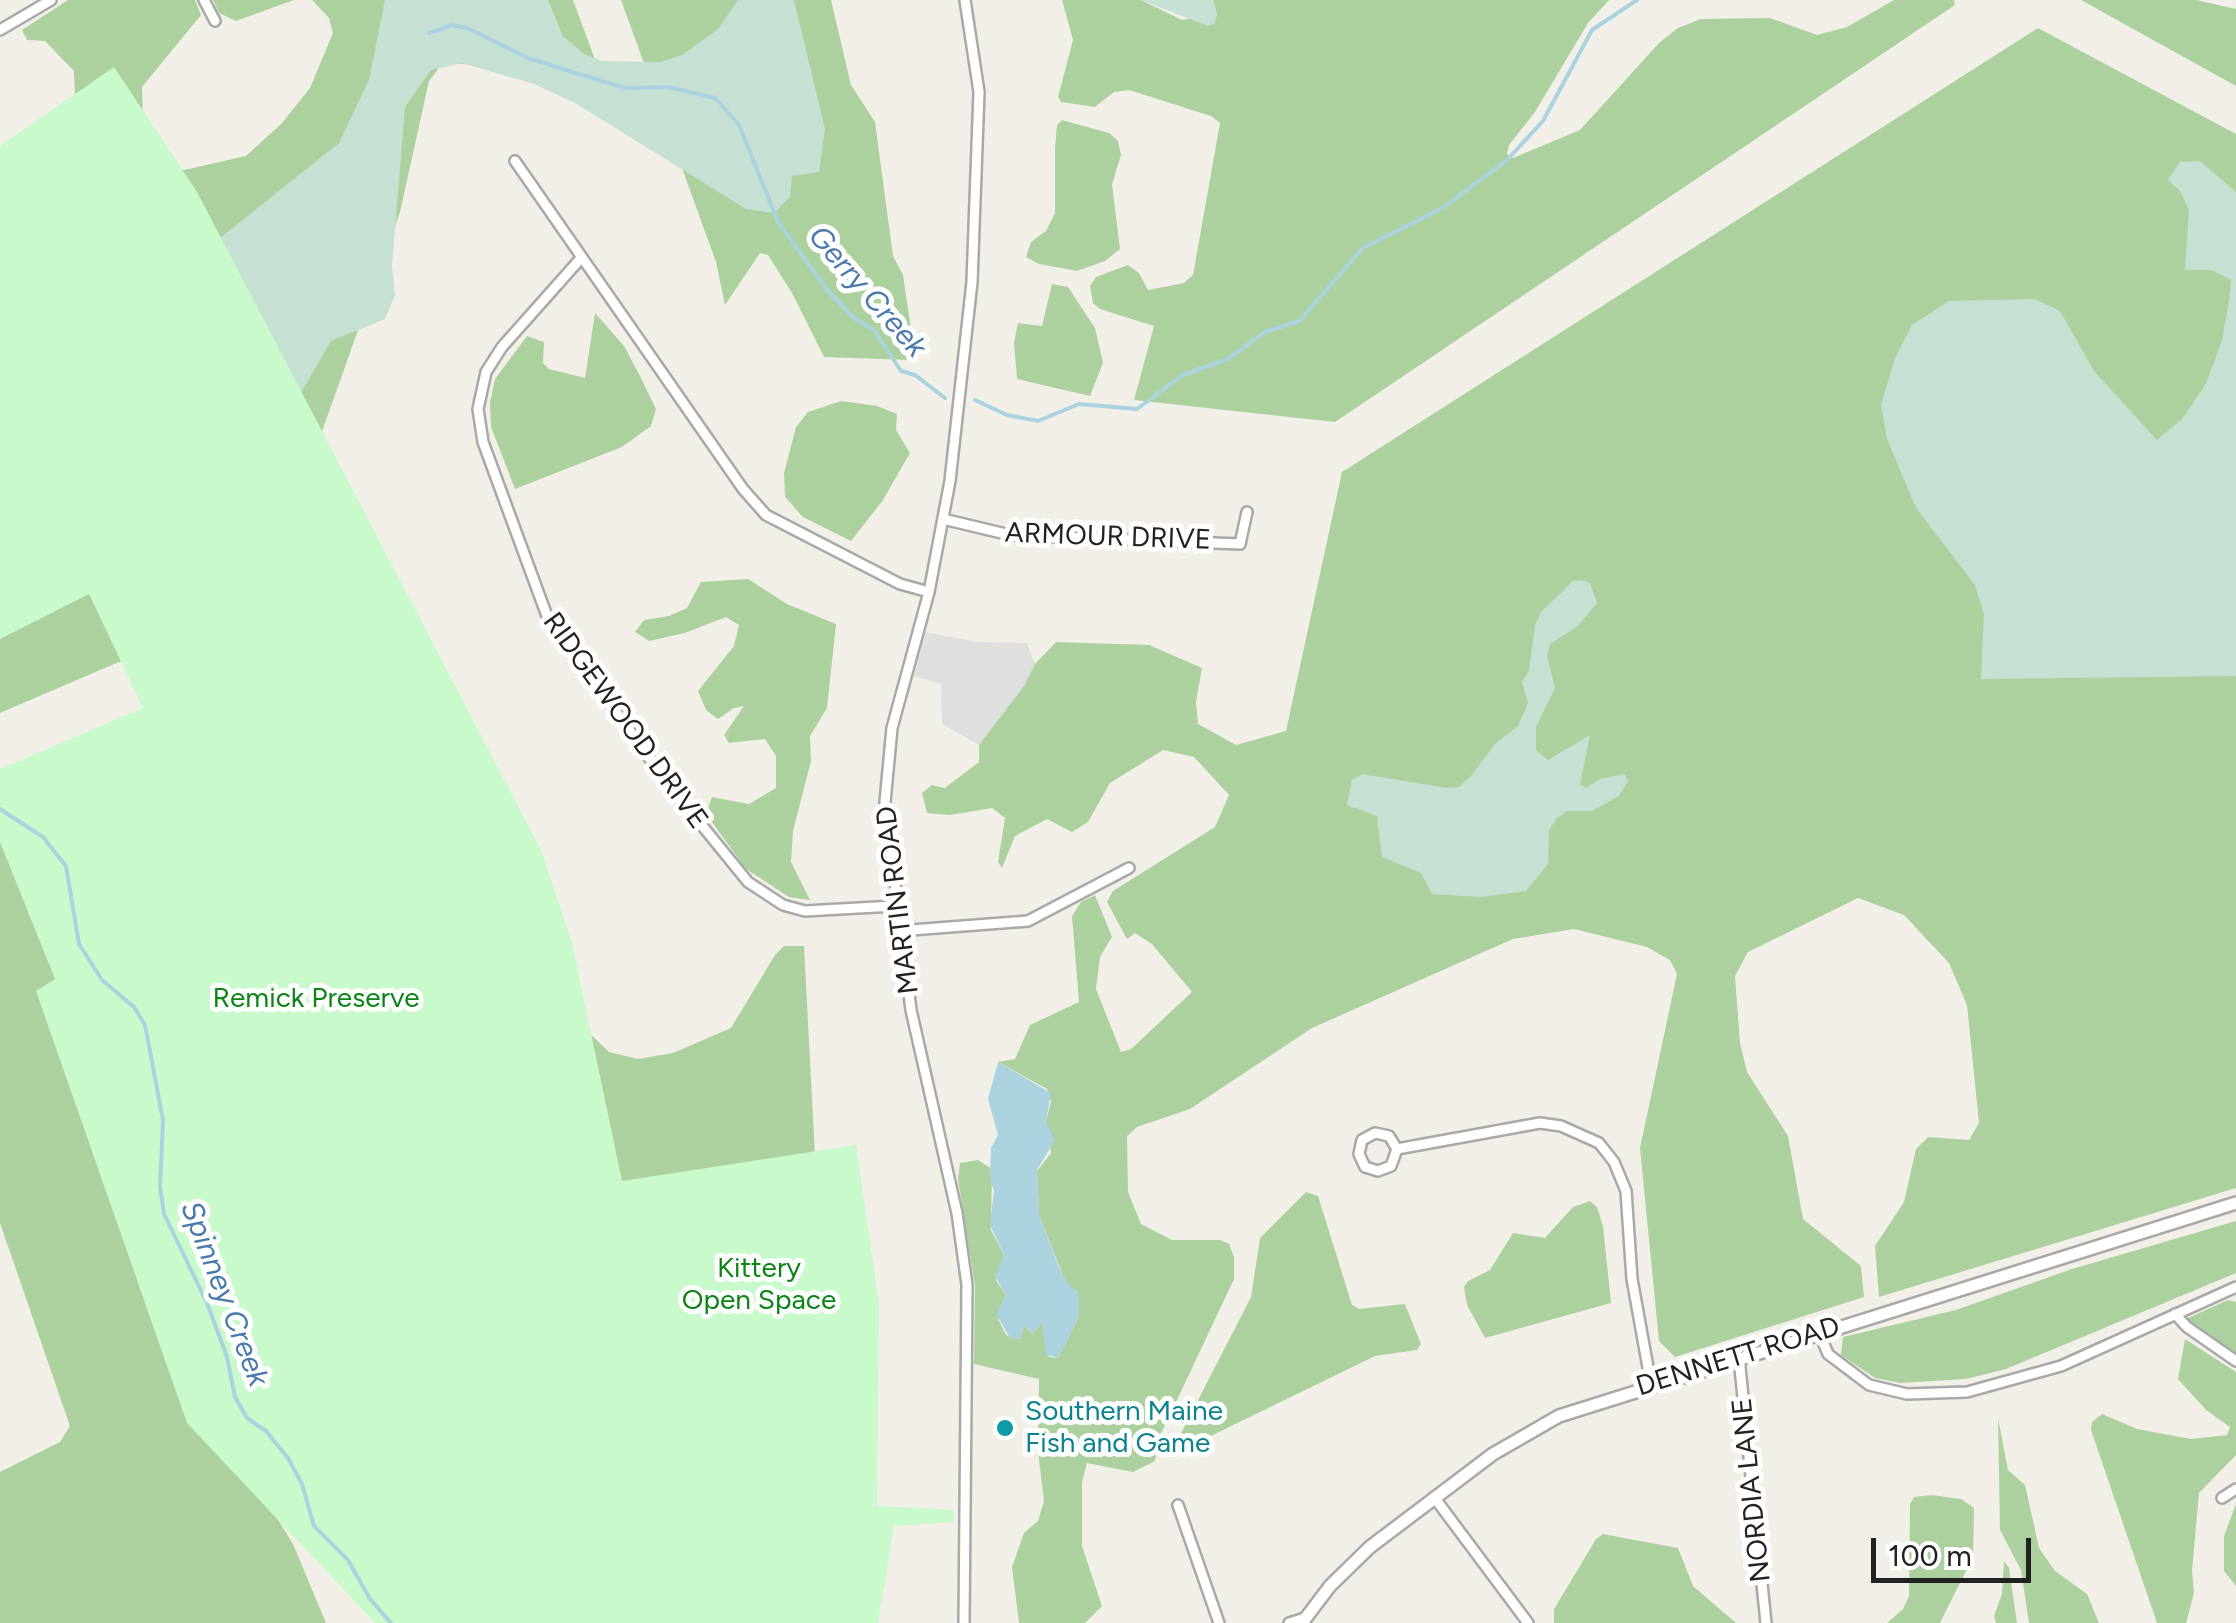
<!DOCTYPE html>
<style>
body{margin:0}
#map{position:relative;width:2236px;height:1623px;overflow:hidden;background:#f2efe9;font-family:Figtree,sans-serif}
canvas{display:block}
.scale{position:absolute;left:1871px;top:1538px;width:160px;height:45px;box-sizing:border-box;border:5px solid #222;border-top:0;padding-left:12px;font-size:30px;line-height:35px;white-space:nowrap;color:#222;-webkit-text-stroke:8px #fff;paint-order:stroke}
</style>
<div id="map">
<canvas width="2236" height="1623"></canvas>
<div class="scale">100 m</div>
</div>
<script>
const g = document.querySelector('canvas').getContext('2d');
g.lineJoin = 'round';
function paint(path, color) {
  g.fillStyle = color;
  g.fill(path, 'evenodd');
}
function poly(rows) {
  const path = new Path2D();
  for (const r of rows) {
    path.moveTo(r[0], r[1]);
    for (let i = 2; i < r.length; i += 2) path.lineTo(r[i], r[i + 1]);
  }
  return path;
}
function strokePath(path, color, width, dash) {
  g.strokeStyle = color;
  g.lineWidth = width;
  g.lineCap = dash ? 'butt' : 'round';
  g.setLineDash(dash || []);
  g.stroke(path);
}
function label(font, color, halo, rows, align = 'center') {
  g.font = font + ' Figtree,sans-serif';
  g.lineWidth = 10;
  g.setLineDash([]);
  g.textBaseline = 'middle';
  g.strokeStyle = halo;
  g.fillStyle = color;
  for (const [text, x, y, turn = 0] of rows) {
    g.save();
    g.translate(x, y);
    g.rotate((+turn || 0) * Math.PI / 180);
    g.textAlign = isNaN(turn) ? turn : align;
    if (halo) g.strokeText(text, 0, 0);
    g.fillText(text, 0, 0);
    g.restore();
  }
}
paint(poly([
 [925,632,978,642,1027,643,1035,664,1024,686,979,745,942,724,941,684,914,676]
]), '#e0dfdf');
paint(poly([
 [68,0,195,0,201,15,142,87,143,119,174,167,184,170,246,156,282,123,310,88,333,33,329,18,312,0,573,0,610,100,483,66,454,63,439,68,429,81,400,212,319,440,359,559,0,713,0,147,75,98,74,71,45,41,27,40,22,30],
 [213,0,294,0,236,21,219,13],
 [621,0,831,0,851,85,875,122,893,256,903,275,915,356,911,360,824,357,792,293,768,255,760,253,725,305,716,262],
 [1062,0,1141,0,1182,20,1217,15,1213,0,1609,0,1588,23,1535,112,1509,145,1507,154,1513,158,1580,130,1659,43,1678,28,1701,19,1770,18,1817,35,1847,27,1894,0,1954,0,1955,5,1335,422,1134,400,1154,326,1100,309,1093,303,1090,286,1096,277,1128,265,1139,273,1148,290,1184,283,1193,275,1220,123,1211,116,1129,90,1114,92,1095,107,1061,102,1058,97,1073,40],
 [2081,0,2196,0,2236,9,2236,86],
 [2038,28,2236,134,2236,1188,1879,1297,1875,1246,1904,1202,1916,1149,1928,1137,1969,1140,1979,1123,1967,1005,1949,963,1904,915,1858,898,1748,952,1735,976,1740,1043,1747,1072,1788,1136,1803,1219,1861,1266,1864,1297,1675,1357,1659,1341,1640,1148,1677,974,1670,960,1647,947,1574,929,1513,939,1312,1028,1190,1109,1137,1127,1127,1136,1128,1192,1141,1224,1172,1240,1220,1240,1229,1244,1234,1257,1234,1279,1160,1436,1155,1461,1133,1472,1087,1463,1082,1482,1082,1546,1102,1606,1085,1623,1019,1623,1012,1567,1024,1533,1038,1521,1044,1501,1038,1451,1039,1379,974,1364,975,1286,958,1179,960,1163,978,1160,992,1169,991,1230,1004,1255,996,1280,1006,1295,998,1319,1006,1335,1020,1339,1024,1325,1033,1334,1042,1322,1049,1357,1058,1358,1079,1316,1039,1215,1037,1171,1051,1153,1046,1121,1051,1101,1047,1089,998,1062,1015,1059,1030,1025,1079,1002,1072,916,1081,902,1095,895,1112,937,1100,957,1096,989,1121,1052,1131,1049,1192,992,1152,944,1135,933,1127,939,1107,902,1113,891,1215,827,1229,795,1194,757,1163,750,1110,783,1088,822,1072,832,1047,819,1015,836,1002,868,998,862,1005,818,992,808,950,815,927,813,922,793,932,785,945,788,979,762,979,745,1024,686,1035,664,1056,642,1149,645,1202,668,1196,702,1198,724,1236,745,1286,731,1342,472],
 [1062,120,1109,133,1118,141,1121,155,1112,184,1120,249,1105,261,1077,271,1039,264,1026,257,1031,242,1046,231,1055,213,1055,148,1057,125],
 [1052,284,1068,287,1095,328,1103,363,1090,396,1017,379,1014,343,1018,323,1042,326],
 [595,313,624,346,641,378,656,409,651,426,622,447,515,489,491,427,490,403,495,379,527,336,544,342,543,363,549,369,585,378],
 [841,401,877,406,897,414,896,430,910,453,883,500,851,541,803,517,785,497,784,473,796,427,808,412],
 [748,579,787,604,836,624,827,708,810,736,811,761,793,831,791,862,810,900,789,897,746,869,706,814,712,797,749,804,776,788,776,756,765,739,729,743,724,735,744,706,734,708,718,719,706,710,698,691,734,646,739,625,726,617,685,633,649,641,635,632,644,620,669,616,687,608,701,582],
 [0,774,587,1031,609,1052,638,1059,673,1053,731,1028,775,955,784,946,804,946,824,1326,245,1466,293,1544,326,1623,0,1623,0,1472,60,1442,70,1426,0,1223],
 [1306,1192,1318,1196,1352,1305,1359,1309,1405,1304,1421,1344,1417,1350,1375,1356,1180,1451,1176,1443,1251,1297,1260,1238],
 [1590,1201,1597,1207,1603,1226,1611,1303,1485,1338,1467,1305,1464,1287,1468,1281,1490,1270,1513,1233,1545,1238,1573,1207],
 [2236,1221,2236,1273,2006,1369,1966,1379,1900,1383,1875,1378,1841,1355,1843,1337,1956,1310,2072,1269],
 [2228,1300,2236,1302,2236,1353,2186,1319],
 [2185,1339,2236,1372,2236,1455,2199,1493,2192,1571,2194,1593,2186,1623,2157,1623,2091,1430,2092,1422,2102,1414,2137,1429,2191,1439,2227,1435,2230,1427,2206,1410,2178,1379],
 [1998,1418,2008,1470,2025,1485,2039,1548,2055,1571,2087,1594,2099,1623,2029,1623,2021,1570,2000,1530],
 [1932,1495,1961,1499,1974,1508,1973,1557,1940,1623,1887,1623,1903,1609,1909,1596,1910,1504,1914,1497],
 [2236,1504,2236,1586,2224,1571,2224,1536],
 [1603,1534,1678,1548,1693,1586,1736,1623,1554,1623,1554,1609,1596,1539],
 [2004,1561,2009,1568,2017,1623,1996,1623,1994,1616,2002,1594]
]), '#add19e');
paint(poly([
 [385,0,548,0,563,36,584,54,602,61,660,62,682,55,718,29,738,0,794,0,825,129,819,172,792,176,790,197,774,213,746,209,575,103,534,84,462,63,431,70,405,107,392,266,395,295,385,319,331,341,295,403,152,292,339,143,369,80],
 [1141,0,1213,0,1217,14,1215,23,1208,26],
 [2200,161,2236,192,2236,676,1981,679,1984,614,1975,585,1916,508,1887,439,1881,405,1895,358,1912,325,1949,301,2034,299,2060,311,2094,371,2157,440,2182,419,2206,384,2222,340,2229,301,2231,280,2212,270,2185,270,2189,210,2180,191,2168,180,2180,162],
 [1582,580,1590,583,1597,603,1578,626,1550,644,1547,656,1555,688,1536,727,1536,750,1548,760,1590,735,1580,784,1586,788,1600,779,1625,774,1628,781,1619,796,1592,811,1567,811,1557,818,1549,830,1548,864,1526,891,1481,897,1432,894,1421,873,1382,857,1377,816,1347,805,1352,780,1362,774,1447,788,1459,787,1471,776,1495,744,1518,726,1528,703,1522,682,1529,671,1535,625,1541,612,1573,581]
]), '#c6e0d4');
paint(poly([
 [114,67,197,192,542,852,572,943,622,1181,856,1145,879,1304,877,1506,954,1510,954,1522,894,1526,878,1623,375,1623,187,1423,36,991,55,979,0,842,0,769,143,708,89,594,0,639,0,146]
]), '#c8facc');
paint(poly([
 [998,1062,1051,1093,1046,1121,1055,1140,1037,1170,1039,1215,1059,1267,1067,1283,1078,1292,1079,1300,1079,1316,1058,1358,1046,1355,1042,1322,1033,1334,1024,1325,1020,1339,1010,1338,996,1314,1006,1295,995,1276,1004,1255,990,1225,994,1191,990,1178,991,1148,998,1135,988,1099]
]), '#aad3df');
strokePath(poly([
 [429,33,452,25,467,28,528,58,605,82,626,88,668,87,715,98,739,125,778,222,828,291,854,318,874,330,901,371,915,375,945,398],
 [975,400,1007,415,1038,421,1079,404,1137,409,1183,375,1228,359,1265,332,1299,321,1363,248,1444,207,1507,160,1543,121,1592,30,1637,0],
 [0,809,43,837,66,866,79,944,102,980,134,1007,145,1025,163,1120,160,1187,164,1214,207,1303,227,1357,235,1397,247,1418,266,1431,288,1458,302,1484,314,1526,348,1560,370,1599,391,1623]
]), '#aad3df', 4);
const minor = poly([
 [204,0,215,21],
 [0,30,51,0],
 [515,161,743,489,766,515,900,584,929,592],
 [582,257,502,347,486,372,478,409,483,442,547,616,665,780,748,882,783,905,805,911,894,906],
 [943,519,1010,535,1240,544,1247,512],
 [898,931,1028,921,1129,868],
 [1397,1149,1391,1166,1378,1171,1365,1167,1359,1154,1362,1140,1375,1133,1389,1136,1397,1149,1540,1123,1561,1126,1599,1143,1614,1162,1626,1191,1632,1279,1651,1384],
 [2175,1314,2187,1327,2236,1361],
 [1819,1332,1828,1354,1869,1385,1907,1394,1967,1392,2061,1366,2236,1287],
 [1739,1358,1766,1623],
 [1434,1497,1528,1623],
 [2222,1498,2236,1489],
 [1178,1505,1219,1623],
 [964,1623,967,1285,957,1213,911,1010,885,802,892,728,929,592,950,481,972,282,979,92,965,0],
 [1289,1623,1305,1618]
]);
const tertiary = poly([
 [1302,1623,1330,1586,1370,1547,1493,1454,1559,1416,2236,1203]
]);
strokePath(minor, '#a9a9a9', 14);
strokePath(tertiary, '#a9a9a9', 16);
strokePath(minor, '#fff', 9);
strokePath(tertiary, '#fff', 11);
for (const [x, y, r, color] of [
 [1005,1428,10,"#0f9aa8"]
]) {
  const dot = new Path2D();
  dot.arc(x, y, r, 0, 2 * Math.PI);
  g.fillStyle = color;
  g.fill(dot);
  strokePath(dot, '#fff', 4);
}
label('28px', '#222', '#fff', [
 ["ARMOUR DRIVE",1108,537,2],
 ["RIDGEWOOD DRIVE",625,721,54],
 ["MARTIN ROAD",898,900,-97],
 ["DENNETT ROAD",1738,1357,-17],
 ["NORDIA LANE",1752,1490,-96]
]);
label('28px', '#0c8416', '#fff', [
 ["Remick Preserve",316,999],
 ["Kittery",759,1269],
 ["Open Space",759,1301]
]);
label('28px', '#0d838f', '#fff', [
 ["Southern Maine",1025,1412],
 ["Fish and Game",1025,1444]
], 'left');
label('italic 30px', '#4a7aab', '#fff', [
 ["Gerry Creek",867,292,49],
 ["Spinney Creek",224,1294,69]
]);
</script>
